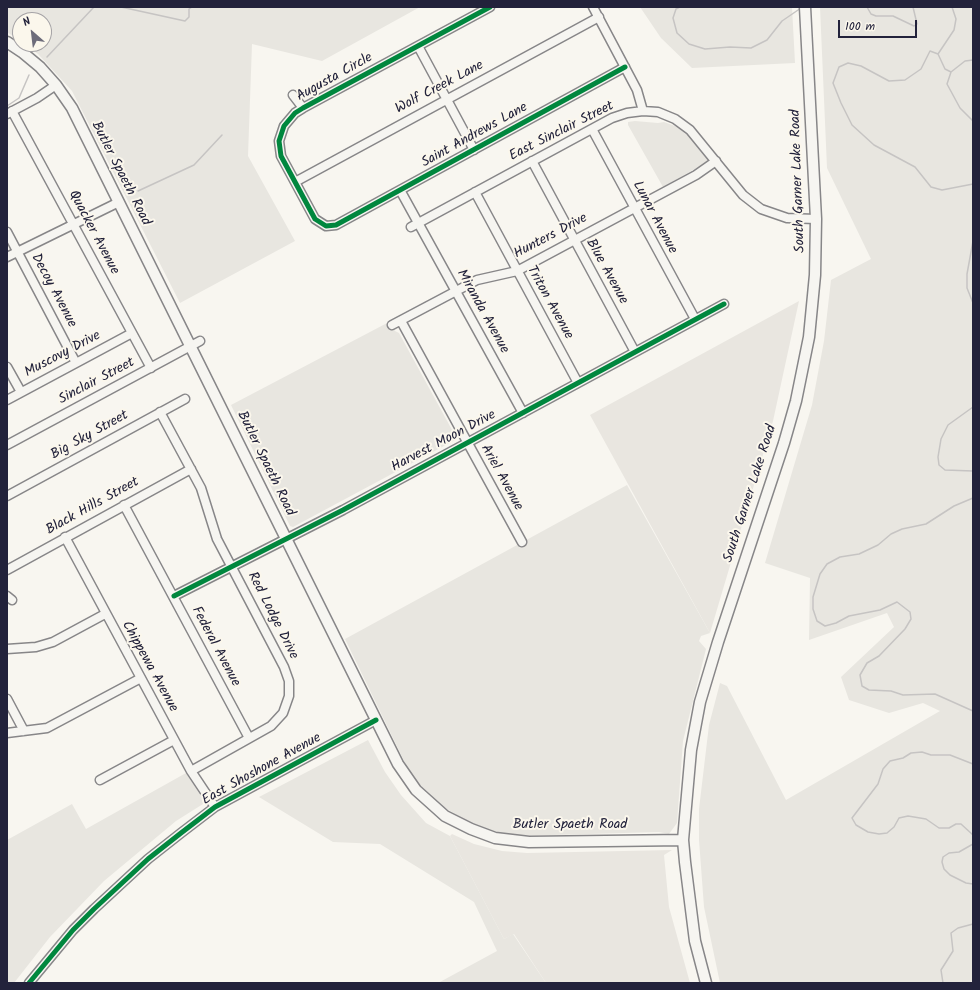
<!DOCTYPE html>
<style>
body{margin:0}
#map{position:relative;width:980px;height:990px;overflow:hidden;background:#f8f6f0;font-family:Kalam,sans-serif}
canvas{display:block}
.frame{position:absolute;inset:0;border:8px solid #22223b;pointer-events:none}
.north{position:absolute;left:12px;top:12px;width:40px;height:40px;box-sizing:border-box;background:#fbf7ec;border:1px solid #a4a2a5;border-radius:50%;rotate:332deg;font-size:11px;font-weight:700;line-height:16px;text-align:center;color:#22223b}
.north::after{content:'';display:block;margin:auto;width:14px;height:18px;background:#6d6c7a;clip-path:polygon(50% 0,100% 100%,50% 72%,0 100%)}
.scale{position:absolute;left:838px;top:20px;width:79px;height:18px;box-sizing:border-box;border:2px solid #22223b;border-top:0;padding-left:5px;font-size:12px;line-height:14px;white-space:nowrap;color:#22223b;-webkit-text-stroke:3px #fbf7ec;paint-order:stroke}
</style>
<div id="map">
<canvas width="980" height="990"></canvas>
<div class="frame"></div>
<div class="north">N</div>
<div class="scale">100 m</div>
</div>
<script>
const g = document.querySelector('canvas').getContext('2d');
g.lineJoin = 'round';
function paint(path, color) {
  g.fillStyle = color;
  g.fill(path, 'evenodd');
}
function poly(rows) {
  const path = new Path2D();
  for (const r of rows) {
    path.moveTo(r[0], r[1]);
    for (let i = 2; i < r.length; i += 2) path.lineTo(r[i], r[i + 1]);
  }
  return path;
}
function strokePath(path, color, width, dash) {
  g.strokeStyle = color;
  g.lineWidth = width;
  g.lineCap = dash ? 'butt' : 'round';
  g.setLineDash(dash || []);
  g.stroke(path);
}
function label(font, color, halo, rows, align = 'center') {
  g.font = font + ' Kalam,sans-serif';
  g.lineWidth = 4;
  g.setLineDash([]);
  g.textBaseline = 'middle';
  g.strokeStyle = halo;
  g.fillStyle = color;
  for (const [text, x, y, turn = 0] of rows) {
    g.save();
    g.translate(x, y);
    g.rotate((+turn || 0) * Math.PI / 180);
    g.textAlign = isNaN(turn) ? turn : align;
    if (halo) g.strokeText(text, 0, 0);
    g.fillText(text, 0, 0);
    g.restore();
  }
}
paint(poly([
 [799,301,773,421,710,633,590,415],
 [452,834,474,844,502,851,527,853,672,850,664,855,669,907,690,983,546,983,514,934,504,939,450,836]
]), '#e9e6e0');
paint(poly([
 [7,7,420,7,322,61,252,44,248,156,295,241,180,303,72,91,38,54,24,44,44,44,44,20,20,20,20,41,7,32],
 [640,7,792,7,795,63,692,68,661,38],
 [820,7,973,7,973,983,720,983,704,907,699,840,699,809,709,725,720,683,727,686,786,800,940,711,923,703,889,713,849,700,841,677,894,627,887,613,809,640,810,578,765,563,812,405,824,341,831,280,871,259,827,168],
 [635,121,658,123,664,122,675,126,687,133,695,142,708,158,707,162,663,187,628,125,628,122],
 [389,322,395,331,399,333,457,439,293,527,290,526,231,405],
 [627,485,710,633,701,636,699,641,706,649,683,741,677,823,669,834,659,832,518,836,492,831,467,821,442,806,418,783,407,767,345,639],
 [368,740,385,772,401,795,426,823,450,836,504,939,513,934,546,983,438,983,497,951,474,902,380,844,333,842,259,797],
 [186,773,203,799,203,804,176,821,104,881,50,937,14,983,7,983,7,840,72,804,86,829]
]), '#e8e6e0');
strokePath(poly([
 [121,7,185,21,189,17,189,9,192,7],
 [680,7,676,9,673,18,677,33,689,44,705,49,730,47,751,48,767,40,782,21,801,8],
 [867,7,871,14,876,16,893,16,914,26,917,24,913,7],
 [952,7,956,19,954,30,938,54,945,69,951,72,965,61,973,60],
 [938,54,930,51,921,69,905,80,889,81,861,66,848,63,839,67,833,83,841,103,852,125,874,145,915,167,931,187,942,190,973,184],
 [47,57,94,7],
 [951,72,947,84,960,108,973,121],
 [7,106,19,98,29,75],
 [138,191,194,165,222,135],
 [973,241,967,274,967,288,973,303],
 [973,407,948,425,941,439,938,457,939,465,945,470,973,471],
 [973,498,954,506,926,524,902,529,891,534,878,545,859,554,840,557,827,564,820,574,813,597,813,609,817,621,825,626,836,623,849,616,880,610,897,602,910,612,911,619,905,629,879,656,867,663,860,675,862,686,869,690,891,691,903,695,935,694,973,711],
 [973,764,950,755,931,755,922,752,911,753,903,758,890,761,883,769,878,784,852,818,856,825,868,832,879,834,887,833,894,827,899,818,908,816,926,819,939,828,949,828,956,824,961,824,973,835],
 [973,844,959,852,949,853,943,857,942,862,944,869,950,875,966,883,973,884],
 [943,983,941,970,953,951,951,933,958,928,973,924]
]), '#c6c4c3', 1.5);
const minor = poly([
 [490,7,303,108,295,113,284,126,279,141,281,156,315,219,326,226,336,225,625,67],
 [593,7,637,90,643,111],
 [418,46,474,150],
 [293,95,303,108],
 [12,111,151,368],
 [7,114,37,98,56,85],
 [592,129,695,319],
 [532,161,635,352],
 [295,182,599,17],
 [400,190,523,413],
 [475,192,578,383],
 [411,227,612,118,627,113,643,111,658,112,675,119,690,130,743,195,761,209,787,218,816,219],
 [7,232,76,363],
 [7,257,119,202],
 [401,321,522,542],
 [392,325,477,280,517,271,696,175,716,161],
 [7,367,21,392],
 [7,400,132,333],
 [160,412,201,488,217,539,284,667,289,681,289,696,283,713,271,726,191,771],
 [7,445,200,341],
 [7,496,185,399],
 [124,505,249,738],
 [65,537,191,771,215,807],
 [7,570,191,469],
 [7,596,12,600],
 [174,596,343,510,724,304],
 [7,649,36,647,53,642,105,614],
 [7,699,24,731],
 [7,733,47,728,141,678],
 [100,780,174,740],
 [29,983,73,930,94,909,148,859,181,833,215,807,376,720]
]);
const major = poly([
 [7,42,22,52,40,67,56,85,72,108,398,764,416,790,445,816,471,829,495,838,529,842,683,840],
 [706,983,695,941,685,862,683,840,691,750,700,702,718,642,784,443,796,401,809,337,815,275,816,219,805,7]
]);
strokePath(minor, '#878688', 11);
strokePath(major, '#878688', 13);
strokePath(minor, '#f6f5f1', 8);
strokePath(major, '#f6f5f1', 10);
strokePath(poly([
 [490,7,303,108,295,113,284,126,279,141,281,156,315,219,326,226,336,225,625,67],
 [174,596,343,510,724,304],
 [29,983,73,930,94,909,148,859,181,833,215,807,376,720]
]), '#00873e', 5);
label('14px', '#22223b', '#fbf7ec', [
 ["Augusta Circle",335,78,-29],
 ["Wolf Creek Lane",440,88,-28],
 ["East Sinclair Street",562,132,-27],
 ["Saint Andrews Lane",475,136,-29],
 ["Butler Spaeth Road",120,174,63],
 ["South Garner Lake Road",799,181,-92],
 ["Lunar Avenue",654,218,62],
 ["Quacker Avenue",93,233,62],
 ["Hunters Drive",551,237,-28],
 ["Blue Avenue",606,272,61],
 ["Decoy Avenue",53,291,62],
 ["Triton Avenue",549,303,61],
 ["Miranda Avenue",482,312,61],
 ["Muscovy Drive",63,355,-28],
 ["Sinclair Street",97,382,-28],
 ["Big Sky Street",90,436,-29],
 ["Harvest Moon Drive",444,442,-28],
 ["Butler Spaeth Road",265,464,64],
 ["Ariel Avenue",501,478,61],
 ["South Garner Lake Road",751,494,-72],
 ["Black Hills Street",93,507,-29],
 ["Red Lodge Drive",272,616,63],
 ["Federal Avenue",215,647,62],
 ["Chippewa Avenue",149,667,61],
 ["East Shoshone Avenue",262,770,-29],
 ["Butler Spaeth Road",570,826]
]);
</script>
